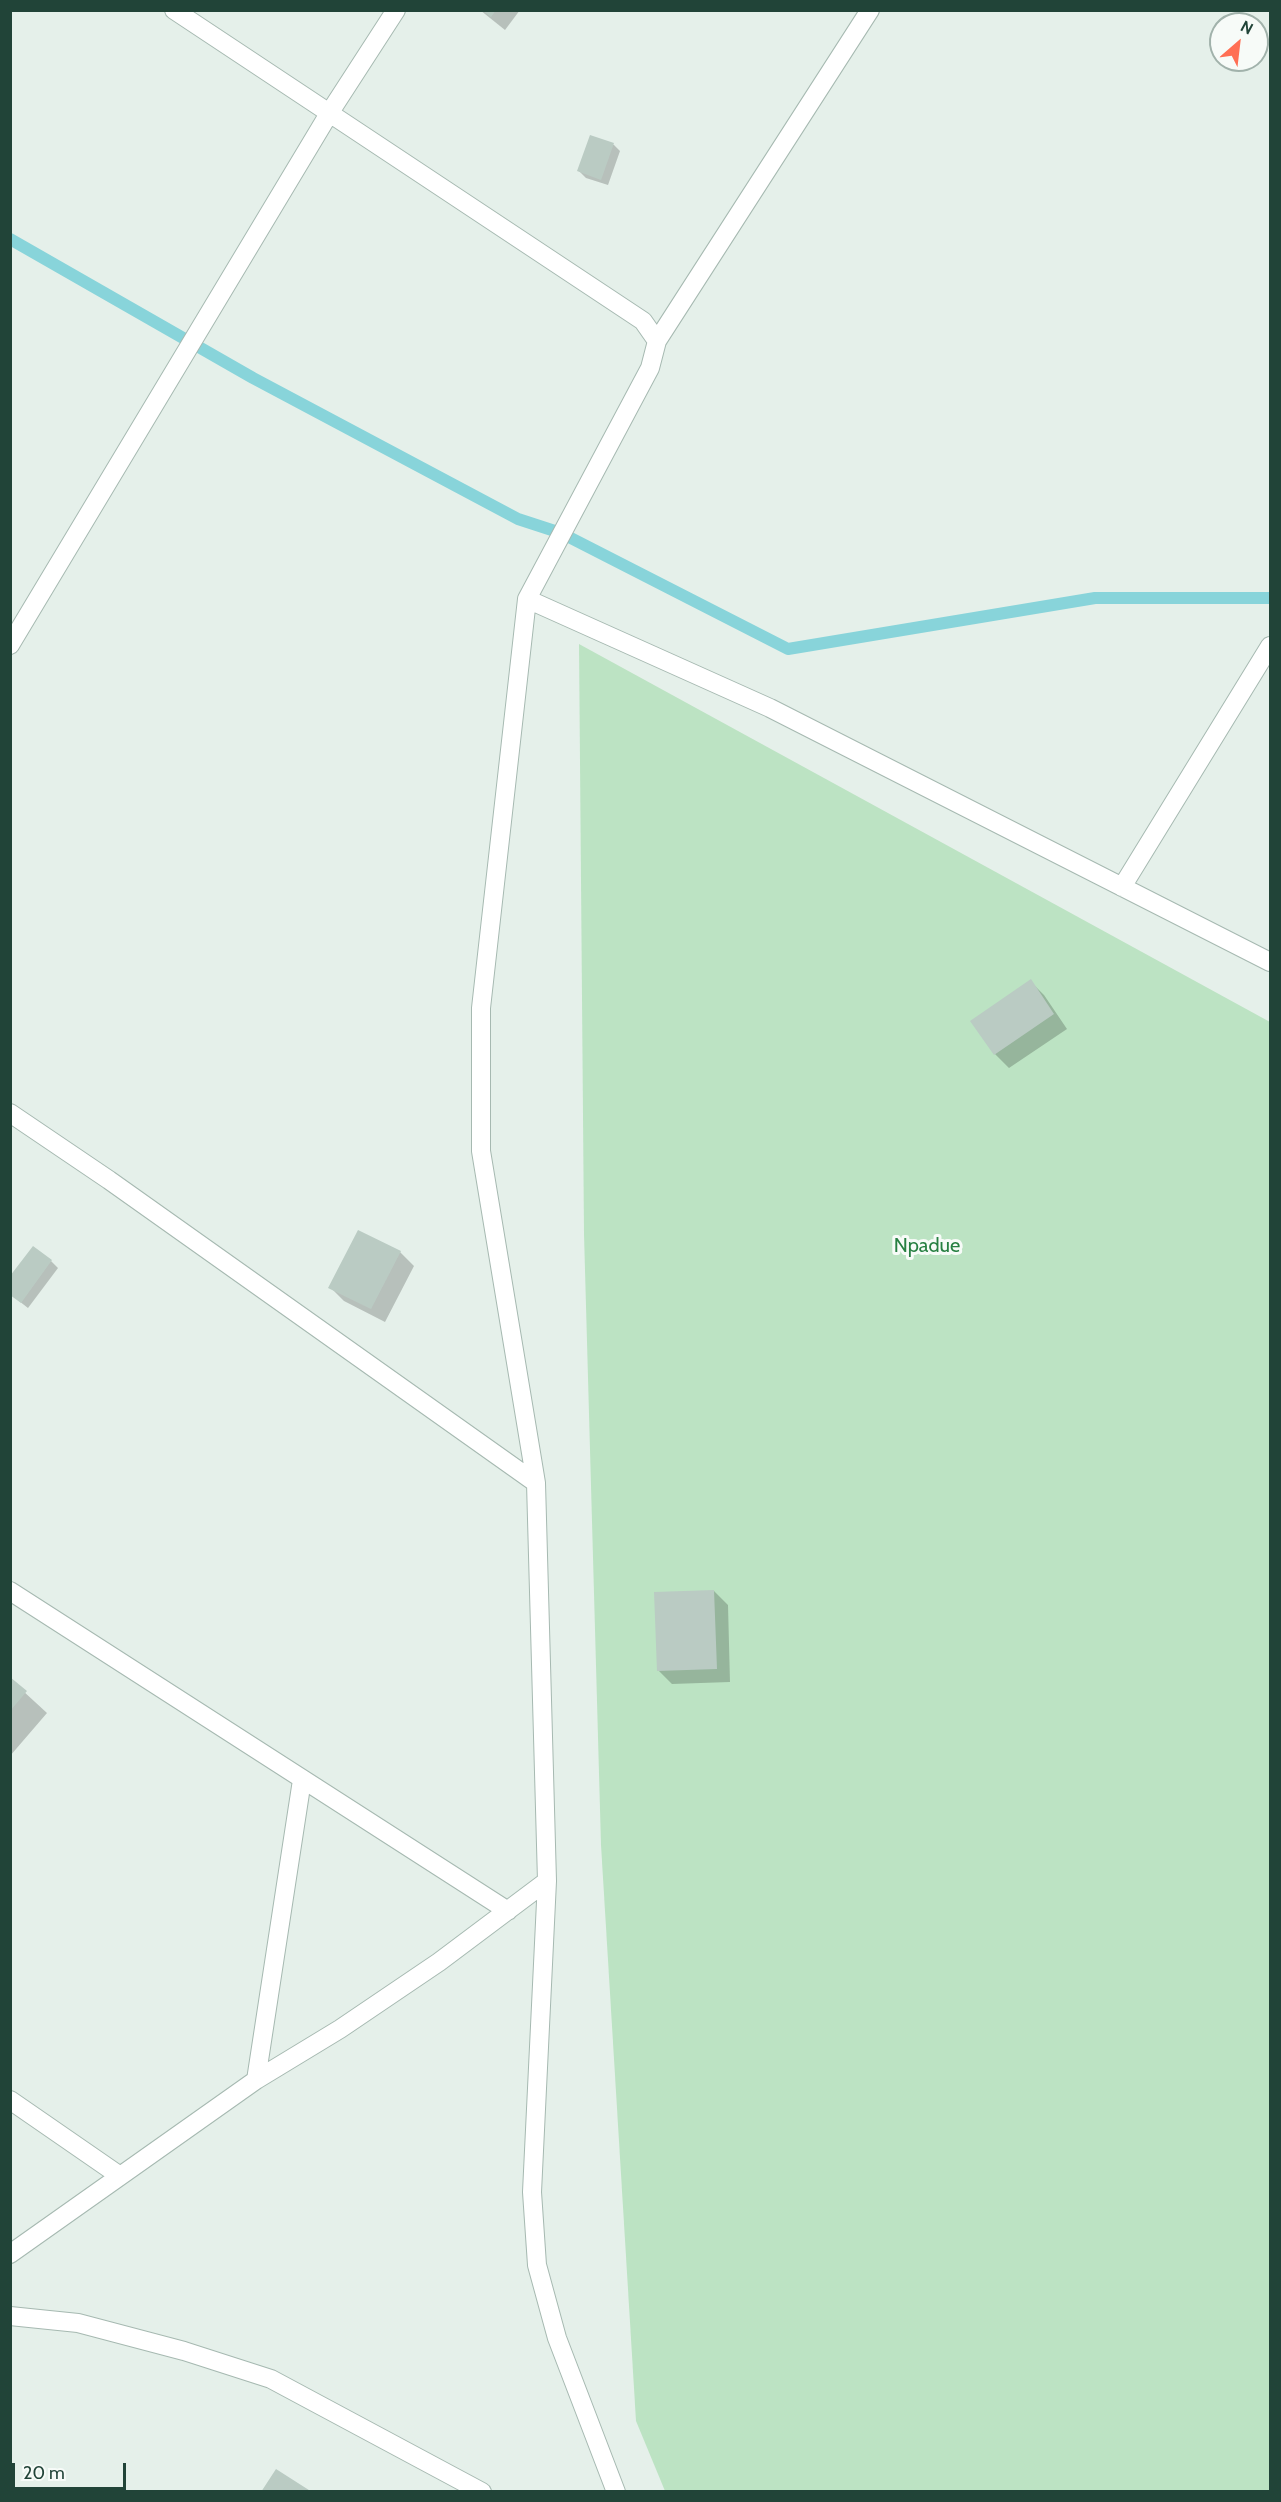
<!DOCTYPE html>
<style>
body{margin:0}
#map{position:relative;width:1281px;height:2502px;overflow:hidden;background:#e5f0ea;font-family:Cabin,sans-serif}
canvas{display:block}
.frame{position:absolute;inset:0;border:12px solid #214438;pointer-events:none}
.north{position:absolute;left:1209px;top:12px;width:60px;height:60px;box-sizing:border-box;background:#f7fbf8;border:2px solid #a1b2ab;border-radius:50%;rotate:28deg;font-size:16px;font-weight:700;line-height:24px;text-align:center;color:#214438}
.north::after{content:'';display:block;margin:auto;width:21px;height:27px;background:#ff6f54;clip-path:polygon(50% 0,100% 100%,50% 72%,0 100%)}
.scale{position:absolute;left:12px;top:2463px;width:114px;height:27px;box-sizing:border-box;border:3px solid #214438;border-top:0;padding-left:8px;font-size:18px;line-height:21px;white-space:nowrap;color:#214438;-webkit-text-stroke:4px #f7fbf8;paint-order:stroke}
</style>
<div id="map">
<canvas width="1281" height="2502"></canvas>
<div class="frame"></div>
<div class="north">N</div>
<div class="scale">20 m</div>
</div>
<script>
const g = document.querySelector('canvas').getContext('2d');
g.lineJoin = 'round';
function paint(path, color) {
  g.fillStyle = color;
  g.fill(path, 'evenodd');
}
function poly(rows) {
  const path = new Path2D();
  for (const r of rows) {
    path.moveTo(r[0], r[1]);
    for (let i = 2; i < r.length; i += 2) path.lineTo(r[i], r[i + 1]);
  }
  return path;
}
function strokePath(path, color, width, dash) {
  g.strokeStyle = color;
  g.lineWidth = width;
  g.lineCap = dash ? 'butt' : 'round';
  g.setLineDash(dash || []);
  g.stroke(path);
}
function label(font, color, halo, rows, align = 'center') {
  g.font = font + ' Cabin,sans-serif';
  g.lineWidth = 6;
  g.setLineDash([]);
  g.textBaseline = 'middle';
  g.strokeStyle = halo;
  g.fillStyle = color;
  for (const [text, x, y, turn = 0] of rows) {
    g.save();
    g.translate(x, y);
    g.rotate((+turn || 0) * Math.PI / 180);
    g.textAlign = isNaN(turn) ? turn : align;
    if (halo) g.strokeText(text, 0, 0);
    g.fillText(text, 0, 0);
    g.restore();
  }
}
paint(poly([
 [579,644,1270,1022,1270,2491,665,2491,636,2421,601,1845,584,1234]
]), '#bce3c3');
paint(poly([
 [480,10,520,10,505,30],
 [591,137,614,145,620,151,608,185,586,178,579,171],
 [1030,981,1044,995,1067,1029,1009,1068,995,1054,973,1021],
 [400,1252,414,1266,385,1322,344,1301,330,1287],
 [51,1261,58,1268,28,1308,10,1294],
 [714,1591,728,1605,730,1682,672,1684,658,1670],
 [10,1679,47,1713,10,1756]
]), '#0003');
strokePath(poly([
 [10,239,253,378,518,519,561,533,788,649,1095,598,1270,598]
]), '#88d4da', 12);
paint(poly([
 [482,10,496,10,491,17],
 [590,135,614,143,601,180,577,171],
 [1031,979,1054,1014,994,1055,970,1021],
 [358,1230,401,1251,371,1309,328,1288],
 [33,1246,52,1260,21,1303,10,1295,10,1276],
 [714,1590,717,1669,657,1671,654,1592],
 [10,1677,27,1691,10,1711],
 [276,2469,312,2492,261,2492]
]), '#bacbc3');
const minor = poly([
 [174,10,643,321,657,341],
 [527,599,770,708,1270,962],
 [10,645,330,112,396,10],
 [1122,887,1270,646],
 [10,1113,109,1180,536,1483],
 [10,1591,508,1911],
 [256,2080,302,1780],
 [10,2100,120,2176],
 [10,2254,256,2080,340,2029,439,1962,547,1881],
 [10,2316,78,2323,184,2351,271,2379,482,2492],
 [616,2492,557,2338,537,2265,532,2192,547,1881,536,1483,481,1151,481,1008,527,599,650,368,657,341,870,10]
]);
strokePath(minor, '#a6b9b1', 20);
strokePath(minor, '#fff', 18);
label('20px', '#278042', '#f7fbf8', [
 ["Npadue",927,1246]
]);
</script>
